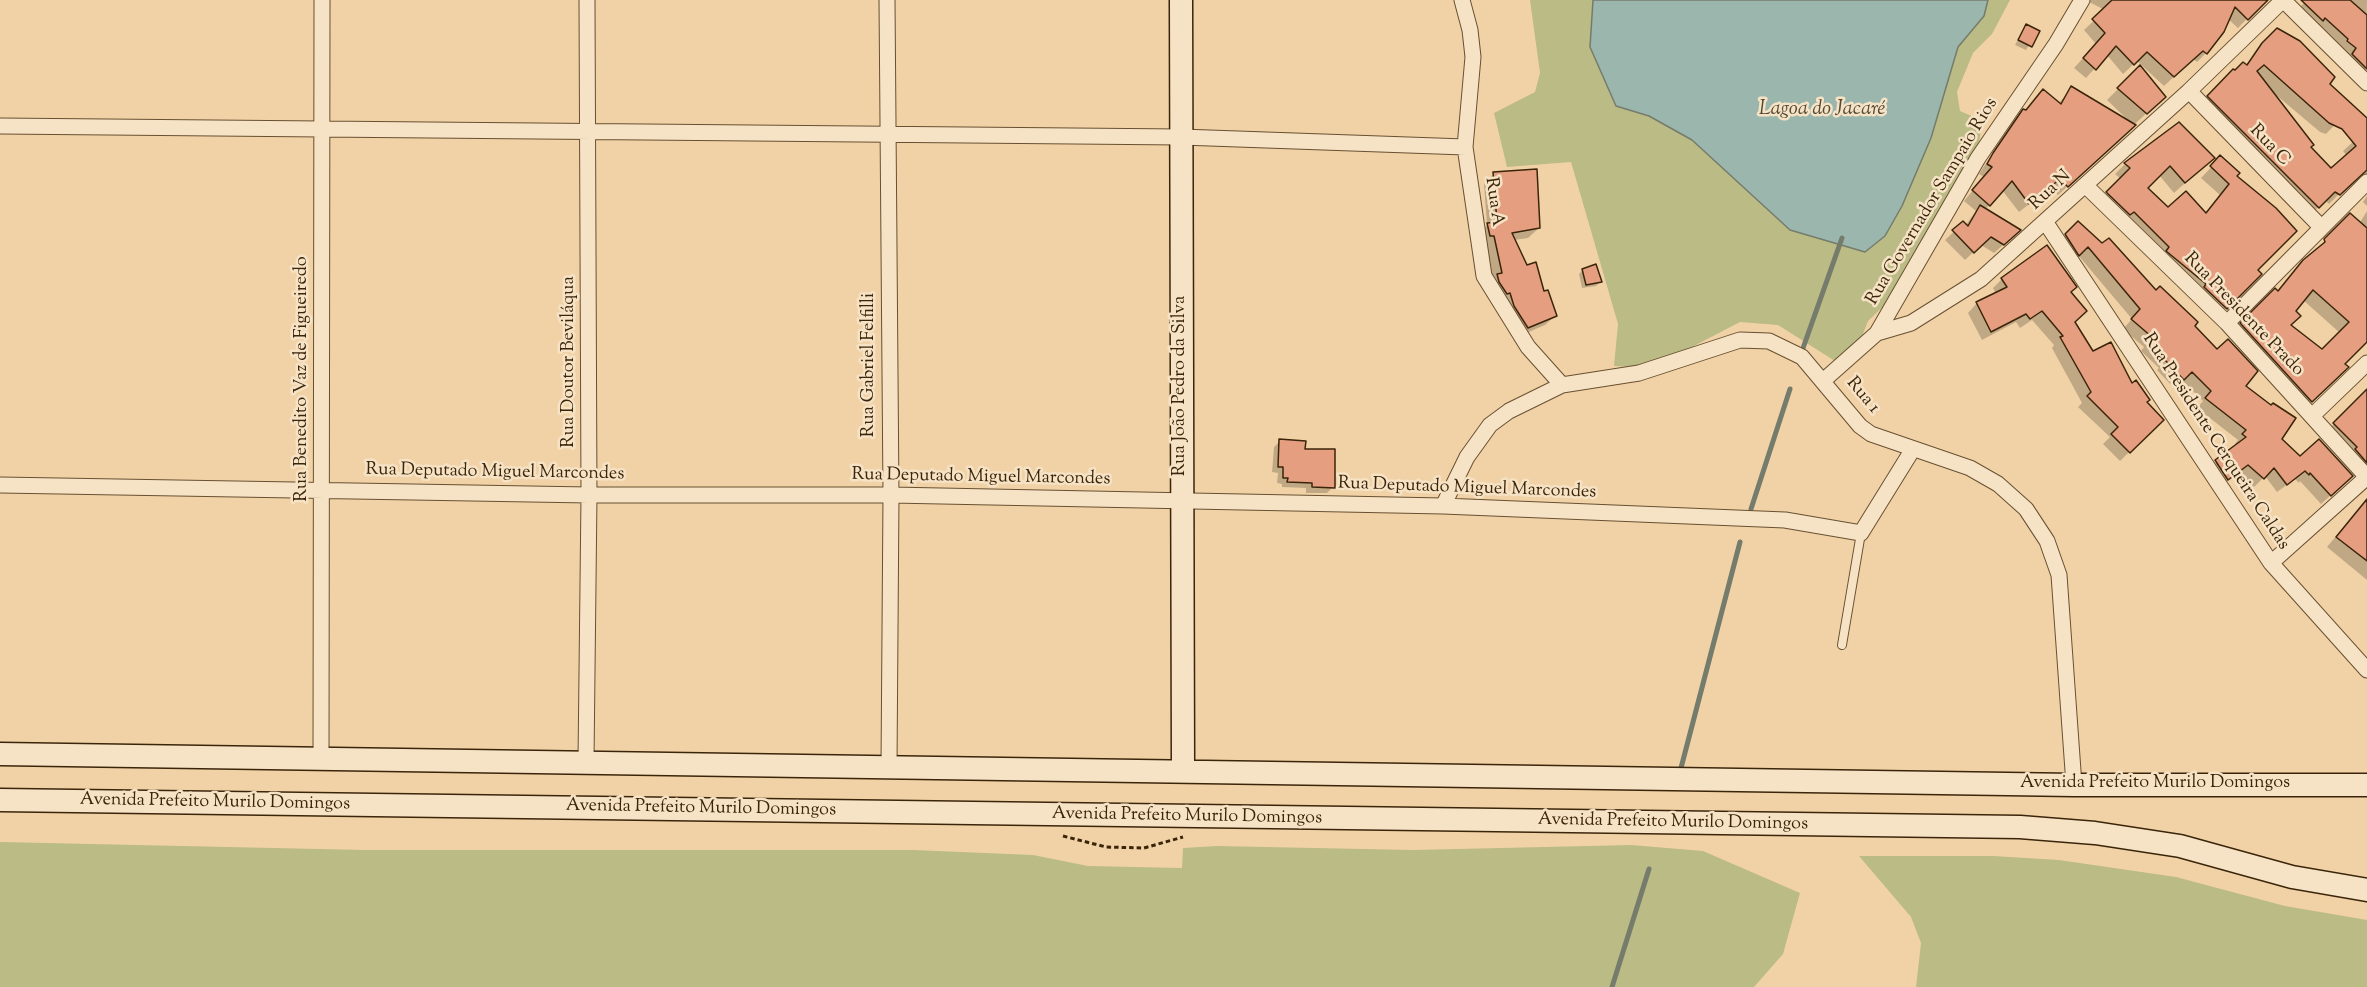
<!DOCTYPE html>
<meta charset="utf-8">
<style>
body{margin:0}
canvas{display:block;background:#f1d2a6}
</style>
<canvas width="2367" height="987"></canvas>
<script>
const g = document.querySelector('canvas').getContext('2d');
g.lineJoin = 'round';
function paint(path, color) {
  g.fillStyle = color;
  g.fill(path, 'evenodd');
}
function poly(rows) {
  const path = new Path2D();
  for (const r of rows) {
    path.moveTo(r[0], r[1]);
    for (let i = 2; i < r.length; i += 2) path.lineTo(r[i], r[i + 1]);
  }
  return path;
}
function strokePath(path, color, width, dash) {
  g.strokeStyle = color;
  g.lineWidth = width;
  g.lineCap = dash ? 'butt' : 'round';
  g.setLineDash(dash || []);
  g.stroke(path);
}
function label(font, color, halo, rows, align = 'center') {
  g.font = font + ' "Sorts Mill Goudy",serif';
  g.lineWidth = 5;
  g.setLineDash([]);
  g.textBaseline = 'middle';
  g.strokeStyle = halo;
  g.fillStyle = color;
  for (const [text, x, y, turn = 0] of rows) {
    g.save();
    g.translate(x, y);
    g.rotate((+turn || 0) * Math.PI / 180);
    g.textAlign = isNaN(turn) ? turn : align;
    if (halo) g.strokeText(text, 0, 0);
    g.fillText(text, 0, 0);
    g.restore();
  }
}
paint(poly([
 [1530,0,2010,0,1992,34,1973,53,1957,92,1960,111,1983,121,1979,142,1953,186,1945,206,1904,269,1891,299,1868,321,1858,347,1835,361,1778,325,1740,322,1688,349,1633,367,1614,366,1618,324,1571,162,1507,167,1494,113,1535,92,1540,73],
 [0,842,365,850,913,850,1033,855,1088,866,1182,868,1183,848,1217,846,1413,850,1631,845,1703,851,1800,893,1783,954,1754,987,0,987],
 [1859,856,1993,856,2059,860,2176,877,2285,906,2367,920,2367,987,1916,987,1921,943,1911,917]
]), '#bbbb86');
const water = poly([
 [1593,0,1988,0,1984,16,1958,47,1931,138,1902,206,1885,236,1865,252,1790,230,1692,140,1649,116,1616,106,1590,47,1593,0]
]);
paint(water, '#9bb6ad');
strokePath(water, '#757c6c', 1.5);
paint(poly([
 [2090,0,2265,0,2238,28,2228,19,2206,53,2197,62,2193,59,2164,86,2137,61,2123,74,2107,55,2086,78,2074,68,2096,44,2084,30,2105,10,2089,2],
 [2307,0,2367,0,2365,92,2293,14],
 [2026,26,2038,31,2026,50,2015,45],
 [2277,30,2351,108,2326,134,2320,132,2269,89,2309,148,2331,170,2347,156,2343,151,2367,129,2367,188,2359,181,2349,184,2329,204,2325,200,2309,217,2199,106,2223,80,2245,66],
 [2140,67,2164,97,2058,195,2050,188,2019,212,2002,190,1985,210,2011,238,1994,253,1981,245,1965,260,1945,240,1963,223,1965,226,1976,211,1964,201,1984,177,1979,174,2014,120,2024,111,2058,104,2072,88,2132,124,2107,100],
 [2179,124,2213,158,2174,193,2159,175,2146,188,2168,210,2205,214,2220,195,2201,178,2221,157,2235,176,2256,270,2260,274,2215,319,2097,203,2121,179,2115,174,2125,164],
 [1494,174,1539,228,1528,238,1514,240,1556,315,1545,325,1517,337,1504,316,1478,235,1487,225,1484,184],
 [2367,196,2367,206,2363,202],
 [2367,211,2367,340,2343,364,2347,367,2301,411,2232,334,2275,291,2277,292,2350,215,2359,224],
 [2303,300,2340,333,2322,351,2289,325,2294,311],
 [2078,223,2193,326,2244,386,2280,439,2300,459,2342,485,2321,504,2300,481,2299,483,2295,479,2277,492,2265,476,2254,487,2238,473,2218,488,2207,470,2237,445,2235,444,2238,440,2197,408,2203,401,2182,380,2174,388,2157,370,2159,368,2141,351,2144,347,2123,329,2132,319,2078,255,2070,263,2057,244],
 [1583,270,1600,282,1596,286,1582,288,1579,274],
 [2002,279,2069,292,2074,322,2093,353,2132,385,2162,420,2120,461,2103,444,2110,437,2078,407,2082,403,2052,348,2054,345,2032,320,2020,328,2016,322,1982,340,1968,313,1977,303,1996,294,1993,288],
 [2367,390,2367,467,2324,434],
 [1280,441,1304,451,1333,487,1327,493,1306,493,1306,488,1282,487,1282,484,1277,483,1278,473,1272,472,1274,447],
 [2367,499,2367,580,2327,547]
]), '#0003');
strokePath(poly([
 [1802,351,1842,238],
 [1751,509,1790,389],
 [1681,768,1740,542],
 [1612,987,1649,869]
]), '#757c6c', 5);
const building = poly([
 [2112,0,2268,0,2248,20,2235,7,2224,32,2207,54,2203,51,2174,77,2147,52,2134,65,2116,46,2096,70,2083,58,2105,33,2092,19,2112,0],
 [2301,0,2350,0,2367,15,2367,69,2352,54,2356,48,2347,41,2348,39,2325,18,2323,21,2301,0],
 [2026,24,2040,31,2032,47,2018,40,2026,24],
 [2277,28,2300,41,2335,77,2330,84,2367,118,2367,170,2340,195,2335,192,2319,208,2207,96,2233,69,2235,70,2243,62,2247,65,2262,43,2277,28],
 [2264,65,2329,123,2342,129,2356,146,2331,168,2311,147,2314,145,2257,71,2264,65],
 [2140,65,2166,97,2147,114,2117,88,2140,65],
 [2071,86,2136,125,2068,187,2060,179,2029,204,2012,181,1990,206,1972,190,1992,167,1987,164,1993,153,2023,109,2026,110,2043,89,2061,104,2071,86],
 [2179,122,2215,158,2185,183,2170,166,2148,188,2168,207,2186,191,2206,213,2229,184,2210,166,2220,155,2240,173,2237,176,2276,208,2297,231,2258,270,2262,274,2227,309,2204,287,2206,284,2166,251,2169,247,2134,212,2130,215,2106,192,2130,168,2124,163,2179,122],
 [1537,169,1540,228,1512,233,1527,265,1536,262,1544,291,1548,290,1557,316,1528,328,1514,306,1510,293,1507,294,1499,282,1497,274,1502,273,1494,236,1490,236,1487,223,1497,222,1493,172,1537,169],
 [1980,205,2021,230,2004,245,1991,237,1974,253,1952,230,1963,221,1968,226,1980,205],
 [2350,213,2367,228,2367,342,2345,364,2349,367,2312,402,2240,323,2275,288,2278,291,2303,260,2325,242,2324,239,2350,213],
 [2313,290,2349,322,2322,349,2291,325,2301,316,2296,311,2313,290],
 [2078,221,2102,243,2109,238,2156,290,2160,286,2198,322,2195,326,2217,349,2228,339,2258,371,2246,386,2271,405,2273,403,2296,418,2282,439,2300,456,2319,439,2353,476,2331,496,2310,473,2309,475,2305,471,2287,485,2274,468,2264,479,2248,465,2228,480,2215,460,2246,437,2242,434,2246,430,2205,398,2211,391,2192,372,2184,380,2165,360,2167,358,2148,341,2152,337,2131,319,2140,309,2088,247,2079,256,2065,234,2078,221],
 [2047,245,2077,287,2071,292,2087,311,2075,322,2093,351,2111,342,2132,383,2136,380,2150,400,2147,402,2164,420,2130,453,2111,434,2118,427,2087,396,2091,392,2060,337,2063,336,2042,311,2030,319,2026,314,1991,332,1976,302,2007,287,2001,278,2047,245],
 [1596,264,1602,282,1586,285,1582,269,1596,264],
 [2367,389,2367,463,2355,449,2357,447,2333,423,2367,389],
 [1279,439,1306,441,1305,449,1335,449,1335,488,1312,487,1312,483,1287,482,1288,478,1283,478,1283,467,1278,467,1279,439],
 [2367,499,2367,561,2336,537,2367,499]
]);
paint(building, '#e59e80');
strokePath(building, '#3b250a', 1.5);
const lane = poly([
 [1842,645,1861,533]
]);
const street = poly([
 [887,0,891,495,889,766],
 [1462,0,1470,30,1473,57,1465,147,1484,276,1528,347,1562,385],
 [2189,91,2321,227],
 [0,126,1181,137,1465,147],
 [2086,186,2227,323,2367,477],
 [2046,223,2271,563,2367,670],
 [2227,323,2367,182],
 [1877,333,1978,158,2056,44,2082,0],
 [1824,380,1877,333,1911,323,1981,279,2189,91,2283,0,2367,83],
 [2313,415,2367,363],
 [0,485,589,495,891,495,1443,506,1785,520,1861,533,1913,449],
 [1443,506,1467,457,1490,425,1509,411,1562,385,1639,373,1740,340,1769,341,1802,357,1860,426,1871,434,1970,468,1998,484,2026,509,2047,541,2059,575,2074,785],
 [2271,563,2367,477],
 [321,759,322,0],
 [586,761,589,495,587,0]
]);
const secondary = poly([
 [1181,0,1183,771],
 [0,754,2074,785,2367,785],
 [0,800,2020,827,2095,833,2180,846,2292,877,2367,890]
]);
strokePath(lane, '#685031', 10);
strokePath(street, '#685031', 17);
strokePath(secondary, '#3b250a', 25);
strokePath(poly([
 [1063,836,1106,847,1144,848,1183,837]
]), '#3b250a', 3, [4.5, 3]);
strokePath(lane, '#f6e2c5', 8);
strokePath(street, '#f6e2c5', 15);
strokePath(secondary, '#f6e2c5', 22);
label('18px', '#3b250a', '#f6e2c5', [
 ["Rua C",2269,146,46],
 ["Rua N",2051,191,-43],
 ["Rua A",1493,202,82],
 ["Rua Governador Sampaio Rios",1933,202,-59],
 ["Rua Presidente Prado",2243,315,46],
 ["Rua Doutor Beviláqua",570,362,-90],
 ["Rua Gabriel Felfilli",870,365,-90],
 ["Rua Benedito Vaz de Figueiredo",303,379,-90],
 ["Rua João Pedro da Silva",1181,386,-90],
 ["Rua 1",1862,396,50],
 ["Rua Presidente Cerqueira Caldas",2215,442,57],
 ["Rua Deputado Miguel Marcondes",495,473,1],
 ["Rua Deputado Miguel Marcondes",981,478,1],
 ["Rua Deputado Miguel Marcondes",1467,489,2],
 ["Avenida Prefeito Murilo Domingos",2155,784],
 ["Avenida Prefeito Murilo Domingos",215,803,1],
 ["Avenida Prefeito Murilo Domingos",701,809,1],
 ["Avenida Prefeito Murilo Domingos",1187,817,1],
 ["Avenida Prefeito Murilo Domingos",1673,823,1]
]);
label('italic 20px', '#534933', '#f6e2c5', [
 ["Lagoa do Jacaré",1822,111]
]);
</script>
